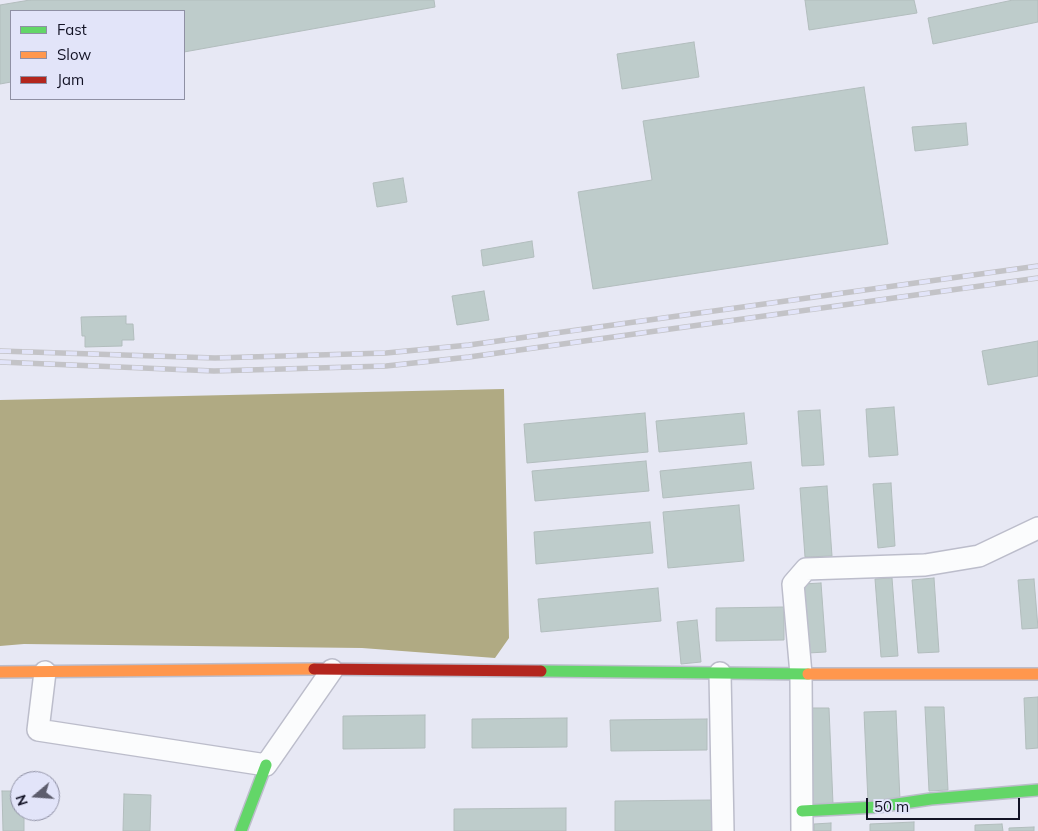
<!DOCTYPE html>
<style>
body{margin:0}
#map{position:relative;width:1038px;height:831px;overflow:hidden;background:#e7e8f4;font-family:Mulish,sans-serif}
canvas{display:block}
.legend{position:absolute;left:10px;top:10px;width:175px;height:90px;box-sizing:border-box;background:#e2e4f9;border:1px solid #8f90a4;margin:0;padding:6px 9px;list-style:none;font-size:15px;color:#121225}
.legend li{display:flex;align-items:center;gap:10px;height:25px}
.legend b{width:25px;border:1px solid #8f90a4}
.north{position:absolute;left:10px;top:771px;width:50px;height:50px;box-sizing:border-box;background:#e2e4f9;border:1px solid #8f90a4;border-radius:50%;rotate:252deg;font-size:14px;font-weight:700;line-height:20px;text-align:center;color:#121225}
.north::after{content:'';display:block;margin:auto;width:18px;height:22px;background:#5d5d6d;clip-path:polygon(50% 0,100% 100%,50% 72%,0 100%)}
.scale{position:absolute;left:866px;top:798px;width:154px;height:22px;box-sizing:border-box;border:2px solid #121225;border-top:0;padding-left:6px;font-size:15px;line-height:18px;white-space:nowrap;color:#121225;-webkit-text-stroke:4px #e2e4f9;paint-order:stroke}
</style>
<div id="map">
<canvas width="1038" height="831"></canvas>
<ul class="legend">
<li><b style="height:6px;background:#63d668"></b>Fast</li>
<li><b style="height:6px;background:#ff974d"></b>Slow</li>
<li><b style="height:6px;background:#b3261e"></b>Jam</li>
</ul>
<div class="north">N</div>
<div class="scale">50 m</div>
</div>
<script>
const g = document.querySelector('canvas').getContext('2d');
g.lineJoin = 'round';
function paint(path, color) {
  g.fillStyle = color;
  g.fill(path, 'evenodd');
}
function poly(rows) {
  const path = new Path2D();
  for (const r of rows) {
    path.moveTo(r[0], r[1]);
    for (let i = 2; i < r.length; i += 2) path.lineTo(r[i], r[i + 1]);
  }
  return path;
}
function strokePath(path, color, width, dash) {
  g.strokeStyle = color;
  g.lineWidth = width;
  g.lineCap = dash ? 'butt' : 'round';
  g.setLineDash(dash || []);
  g.stroke(path);
}
paint(poly([
 [504,389,509,638,495,658,362,648,24,644,0,646,0,400]
]), '#b0aa83');
const building = poly([
 [30,0,434,0,435,7,184,52,184,11,11,11,11,82,0,84,0,5,30,0],
 [805,0,914,0,917,13,809,30,805,0],
 [1013,0,1038,0,1038,22,933,44,928,18,1013,0],
 [694,42,699,77,622,89,617,54,694,42],
 [864,87,888,244,593,289,578,192,652,180,643,121,864,87],
 [966,123,968,145,915,151,912,127,966,123],
 [403,178,407,202,377,207,373,183,403,178],
 [532,241,534,257,483,266,481,250,532,241],
 [484,291,489,320,457,325,452,296,484,291],
 [126,316,126,324,133,324,134,340,122,340,122,346,85,347,85,336,82,336,81,317,126,316],
 [1038,341,1038,376,988,385,982,351,1038,341],
 [894,407,898,455,869,457,866,409,894,407],
 [820,410,824,465,802,466,798,411,820,410],
 [645,413,648,452,527,463,524,424,645,413],
 [744,413,747,444,659,452,656,421,744,413],
 [646,461,649,491,535,501,532,471,646,461],
 [751,462,754,489,663,498,660,471,751,462],
 [891,483,895,546,878,548,873,484,891,483],
 [827,486,832,556,805,557,800,488,827,486],
 [739,505,744,561,668,568,663,512,739,505],
 [650,522,653,553,536,564,534,532,650,522],
 [892,578,898,656,881,657,875,579,892,578],
 [934,578,939,652,918,653,912,580,934,578],
 [1034,579,1038,628,1022,629,1018,580,1034,579],
 [821,583,826,652,808,653,803,584,821,583],
 [658,588,661,621,541,632,538,599,658,588],
 [784,607,784,640,716,641,716,608,784,607],
 [697,620,701,662,681,664,677,622,697,620],
 [1038,697,1038,748,1026,749,1024,698,1038,697],
 [925,707,944,707,948,790,929,791,925,707],
 [808,708,829,708,833,804,812,805,808,708],
 [896,711,900,800,868,802,864,712,896,711],
 [425,715,425,748,343,749,343,716,425,715],
 [567,718,567,747,472,748,472,719,567,718],
 [707,719,707,750,611,751,610,720,707,719],
 [2,791,20,791,20,811,24,811,24,831,3,831,2,791],
 [124,794,151,795,150,831,123,831,124,794],
 [713,800,713,831,615,831,615,801,713,800],
 [566,808,566,831,454,831,454,809,566,808],
 [914,822,914,831,870,831,870,824,914,822],
 [831,823,831,831,814,831,814,824,831,823],
 [1002,824,1003,831,975,831,975,825,1002,824],
 [1034,827,1034,831,1009,831,1009,828,1034,827]
]);
paint(building, '#becccb');
strokePath(building, '#b2bdbd', 1);
const street = poly([
 [45,672,38,730,266,765,332,670],
 [720,673,723,831],
 [802,831,801,674,793,584,806,569,925,565,979,556,1038,528]
]);
const fast = poly([
 [541,671,808,674],
 [802,811,877,807,931,799,1038,790],
 [241,831,266,765]
]);
const slow = poly([
 [0,672,314,669],
 [808,674,1038,674]
]);
const jam = poly([
 [314,669,541,671]
]);
strokePath(street, '#bcbdcb', 24);
strokePath(fast, '#bcbdcb', 14);
strokePath(slow, '#bcbdcb', 14);
strokePath(jam, '#bcbdcb', 14);
strokePath(street, '#fbfcfd', 21);
strokePath(fast, '#63d668', 11);
strokePath(slow, '#ff974d', 11);
strokePath(jam, '#b3261e', 11);
const rail = poly([
 [0,351,215,358,386,353,469,345,1038,266],
 [0,362,214,371,386,366,469,357,1038,278]
]);
strokePath(rail, '#c3c3c7', 5.5);
strokePath(rail, '#e2e4f9', 4, [11]);
</script>
